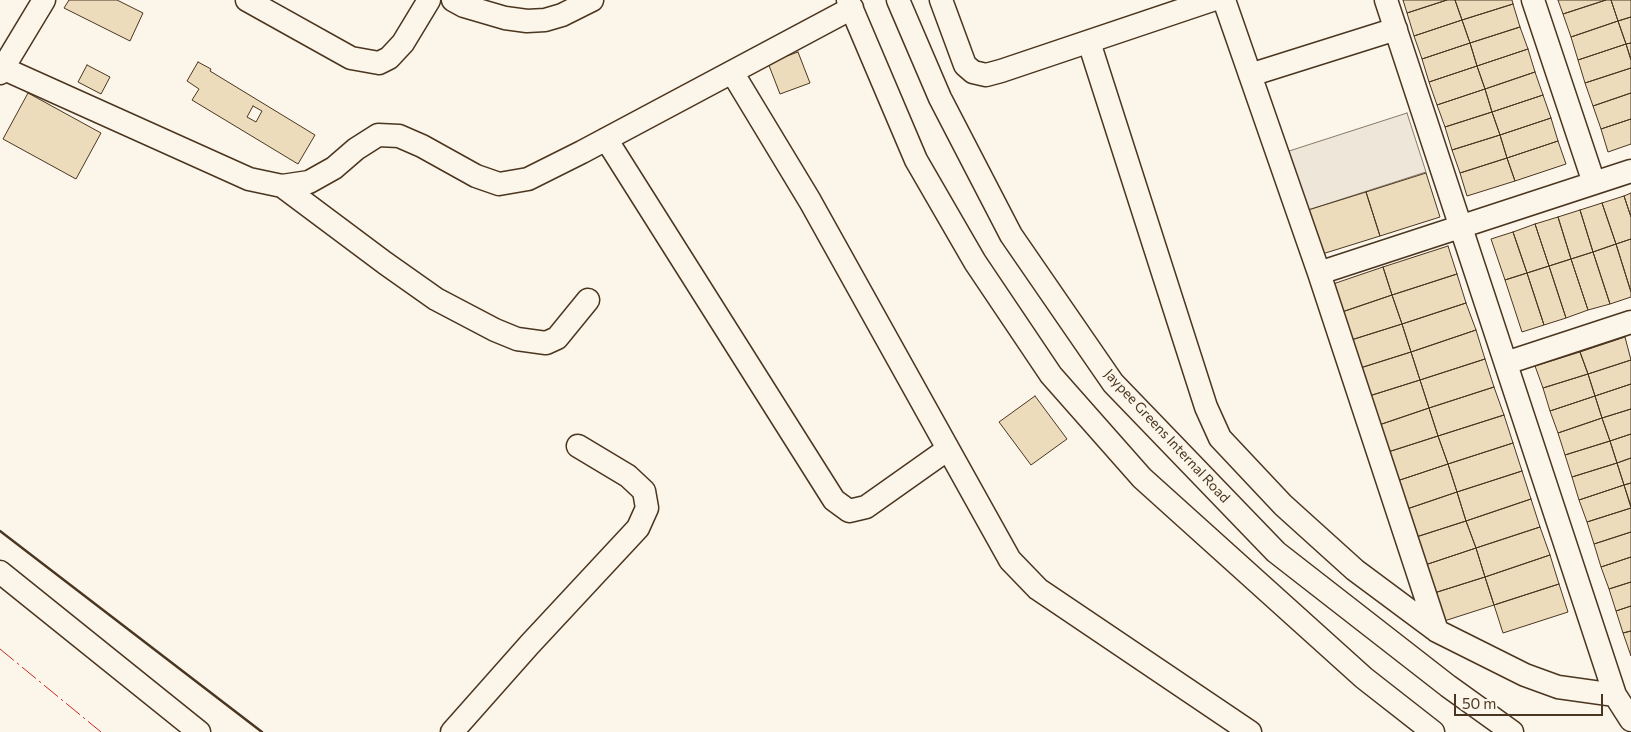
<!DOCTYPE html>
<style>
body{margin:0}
#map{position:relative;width:1631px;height:732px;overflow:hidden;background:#fbf6e9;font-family:Commissioner,sans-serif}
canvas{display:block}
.scale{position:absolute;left:1454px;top:694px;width:149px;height:22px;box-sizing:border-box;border:2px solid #4a3520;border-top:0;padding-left:6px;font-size:15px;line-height:18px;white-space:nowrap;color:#4a3520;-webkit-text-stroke:4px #fbf6e9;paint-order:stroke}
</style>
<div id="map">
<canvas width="1631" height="732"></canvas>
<div class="scale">50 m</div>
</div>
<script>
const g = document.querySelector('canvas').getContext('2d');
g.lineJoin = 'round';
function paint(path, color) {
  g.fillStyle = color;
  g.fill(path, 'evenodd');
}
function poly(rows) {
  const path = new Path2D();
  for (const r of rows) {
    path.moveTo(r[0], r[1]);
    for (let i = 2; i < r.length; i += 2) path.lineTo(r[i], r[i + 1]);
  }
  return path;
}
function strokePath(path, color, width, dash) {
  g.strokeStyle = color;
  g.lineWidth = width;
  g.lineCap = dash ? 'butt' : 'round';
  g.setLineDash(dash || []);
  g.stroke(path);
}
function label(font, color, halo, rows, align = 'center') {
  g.font = font + ' Commissioner,sans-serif';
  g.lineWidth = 4;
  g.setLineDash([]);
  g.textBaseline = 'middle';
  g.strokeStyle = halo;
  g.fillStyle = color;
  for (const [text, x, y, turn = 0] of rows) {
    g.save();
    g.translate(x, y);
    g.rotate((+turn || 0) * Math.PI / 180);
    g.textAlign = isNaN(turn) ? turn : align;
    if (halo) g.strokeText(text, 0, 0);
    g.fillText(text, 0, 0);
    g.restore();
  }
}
const green = poly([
 [1407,113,1426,172,1305,211,1286,152,1407,113]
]);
paint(green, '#ede6d9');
strokePath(green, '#887966', 1);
const building = poly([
 [69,0,117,0,143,13,130,41,64,8,69,0],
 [1403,0,1447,0,1407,13,1403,0],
 [1447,0,1455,0,1462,20,1414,36,1407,13,1447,0],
 [1455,0,1512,0,1513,4,1462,20,1455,0],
 [1558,0,1606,0,1563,14,1558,0],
 [1606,0,1611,0,1618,21,1571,37,1563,14,1606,0],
 [1611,0,1631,0,1631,17,1618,21,1611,0],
 [1513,4,1520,27,1470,43,1462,20,1513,4],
 [1631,17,1631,43,1626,44,1618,21,1631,17],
 [1462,20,1470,43,1422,59,1414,36,1462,20],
 [1618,21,1626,44,1578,60,1571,37,1618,21],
 [1520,27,1528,49,1477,66,1470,43,1520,27],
 [1470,43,1477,66,1429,82,1422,59,1470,43],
 [1631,43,1631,60,1626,44,1631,43],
 [1626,44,1631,60,1631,68,1585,83,1578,60,1626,44],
 [1528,49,1535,72,1485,89,1477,66,1528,49],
 [798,52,810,83,780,94,768,63,798,52],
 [198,62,211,69,210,71,315,135,298,164,192,100,199,89,187,81,198,62],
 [253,106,262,111,256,122,247,117,253,106],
 [87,65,110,77,101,94,78,82,87,65],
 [1477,66,1485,89,1437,105,1429,82,1477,66],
 [1631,68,1631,93,1593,106,1585,83,1631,68],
 [1535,72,1543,95,1492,112,1485,89,1535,72],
 [1485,89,1492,112,1445,127,1437,105,1485,89],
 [28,93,101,133,76,179,3,139,28,93],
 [1631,93,1631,119,1601,129,1593,106,1631,93],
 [1543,95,1551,118,1500,135,1492,112,1543,95],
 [1492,112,1500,135,1452,150,1445,127,1492,112],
 [1551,118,1558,141,1507,158,1500,135,1551,118],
 [1631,119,1631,144,1608,152,1601,129,1631,119],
 [1500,135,1507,158,1460,173,1452,150,1500,135],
 [1558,141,1566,164,1515,181,1507,158,1558,141],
 [1507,158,1515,181,1467,196,1460,173,1507,158],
 [1426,173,1440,217,1380,236,1366,192,1426,173],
 [1366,192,1380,236,1319,255,1305,211,1366,192],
 [1631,193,1631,217,1624,196,1631,193],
 [1624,196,1631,217,1631,239,1616,244,1602,203,1624,196],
 [1602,203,1616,244,1593,252,1580,210,1602,203],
 [1580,210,1593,252,1571,259,1558,217,1580,210],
 [1558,217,1571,259,1549,266,1535,224,1558,217],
 [1535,224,1549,266,1527,273,1513,232,1535,224],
 [1513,232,1527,273,1505,280,1491,239,1513,232],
 [1631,239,1631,292,1616,244,1631,239],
 [1616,244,1631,292,1631,297,1610,304,1593,252,1616,244],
 [1448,246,1457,274,1392,295,1383,267,1448,246],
 [1593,252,1610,304,1588,310,1571,259,1593,252],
 [1571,259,1588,310,1566,318,1549,266,1571,259],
 [1549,266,1566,318,1544,325,1527,273,1549,266],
 [1383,267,1392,295,1339,313,1330,285,1383,267],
 [1527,273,1544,325,1522,332,1505,280,1527,273],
 [1457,274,1466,303,1402,324,1392,295,1457,274],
 [1392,295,1402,324,1348,341,1339,313,1392,295],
 [1466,303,1476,330,1411,352,1402,324,1466,303],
 [1402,324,1411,352,1357,369,1348,341,1402,324],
 [1476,330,1485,359,1420,380,1411,352,1476,330],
 [1625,337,1631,360,1588,374,1580,352,1625,337],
 [1411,352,1420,380,1366,397,1357,369,1411,352],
 [1580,352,1588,374,1543,388,1535,366,1580,352],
 [1485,359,1494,387,1429,408,1420,380,1485,359],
 [1631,360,1631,384,1595,396,1588,374,1631,360],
 [1588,374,1595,396,1550,411,1543,388,1588,374],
 [1420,380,1429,408,1376,426,1366,397,1420,380],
 [1631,384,1631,409,1602,418,1595,396,1631,384],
 [1494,387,1504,415,1438,436,1429,408,1494,387],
 [1035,396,1067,439,1031,465,999,422,1035,396],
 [1595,396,1602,418,1558,433,1550,411,1595,396],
 [1429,408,1438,436,1385,453,1376,426,1429,408],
 [1631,409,1631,434,1610,441,1602,418,1631,409],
 [1504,415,1513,443,1448,464,1438,436,1504,415],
 [1602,418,1610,441,1565,455,1558,433,1602,418],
 [1631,434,1631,458,1617,463,1610,441,1631,434],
 [1438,436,1448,464,1394,482,1385,453,1438,436],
 [1610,441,1617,463,1572,477,1565,455,1610,441],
 [1513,443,1522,471,1457,492,1448,464,1513,443],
 [1631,458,1631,483,1624,485,1617,463,1631,458],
 [1617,463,1624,485,1579,500,1572,477,1617,463],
 [1448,464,1457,492,1404,510,1394,482,1448,464],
 [1522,471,1531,499,1466,521,1457,492,1522,471],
 [1631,483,1631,506,1624,485,1631,483],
 [1624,485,1631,508,1587,522,1579,500,1624,485],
 [1457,492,1466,521,1413,538,1404,510,1457,492],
 [1531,499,1540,527,1476,548,1466,521,1531,499],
 [1631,508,1631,532,1594,544,1587,522,1631,508],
 [1466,521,1476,548,1422,566,1413,538,1466,521],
 [1540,527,1550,555,1485,577,1476,548,1540,527],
 [1631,532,1631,557,1601,567,1594,544,1631,532],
 [1476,548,1485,577,1431,594,1422,566,1476,548],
 [1550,555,1559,584,1494,605,1485,577,1550,555],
 [1631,557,1631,582,1609,589,1601,567,1631,557],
 [1485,577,1494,605,1441,622,1431,594,1485,577],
 [1631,582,1631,606,1616,611,1609,589,1631,582],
 [1559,584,1568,612,1503,633,1494,605,1559,584],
 [1631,606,1631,631,1623,633,1616,611,1631,606],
 [1631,631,1631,656,1623,633,1631,631]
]);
paint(building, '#ecdcbc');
strokePath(building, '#4a3520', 1);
const minor = poly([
 [247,0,351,58,379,63,389,58,403,43,429,0],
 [453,0,464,6,505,18,527,21,545,20,562,15,592,0],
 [848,0,916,160,975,262,1051,375,1142,478,1364,678,1433,732],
 [898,0,940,98,1011,235,1113,383,1276,552,1448,686,1512,732],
 [941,0,965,65,973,72,986,75,1001,71,1212,0],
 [1224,0,1319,273,1437,631],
 [1386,0,1615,695,1631,720],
 [1533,0,1594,183],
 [1089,42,1206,407,1220,438,1283,505,1355,570,1437,631,1525,675,1558,687,1615,695],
 [0,67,249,179,282,186,309,182,334,168,356,149,378,135,399,136,422,146,476,176,499,184,528,179,582,152,852,8],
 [732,72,810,201,1010,560,1038,589,1250,732],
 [0,73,44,0],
 [1250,75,1396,29],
 [606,139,834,500,849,511,866,507,948,449],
 [282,186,385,263,436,299,495,330,517,339,546,343,557,338,588,300],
 [1319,273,1631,171],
 [1506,363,1631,322],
 [0,572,199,732],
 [452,732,530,644,638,528,647,508,644,491,628,476,578,446]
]);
strokePath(minor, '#4a3520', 25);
strokePath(minor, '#fbf6e9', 22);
strokePath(poly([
 [0,531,262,732]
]), '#4a3520', 2.5);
strokePath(poly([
 [0,649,101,732]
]), '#c62828', 1, [18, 4, 2.5, 4]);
label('14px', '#4a3520', '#fbf6e9', [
 ["Jaypee Greens Internal Road",1167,436,47]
]);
</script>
